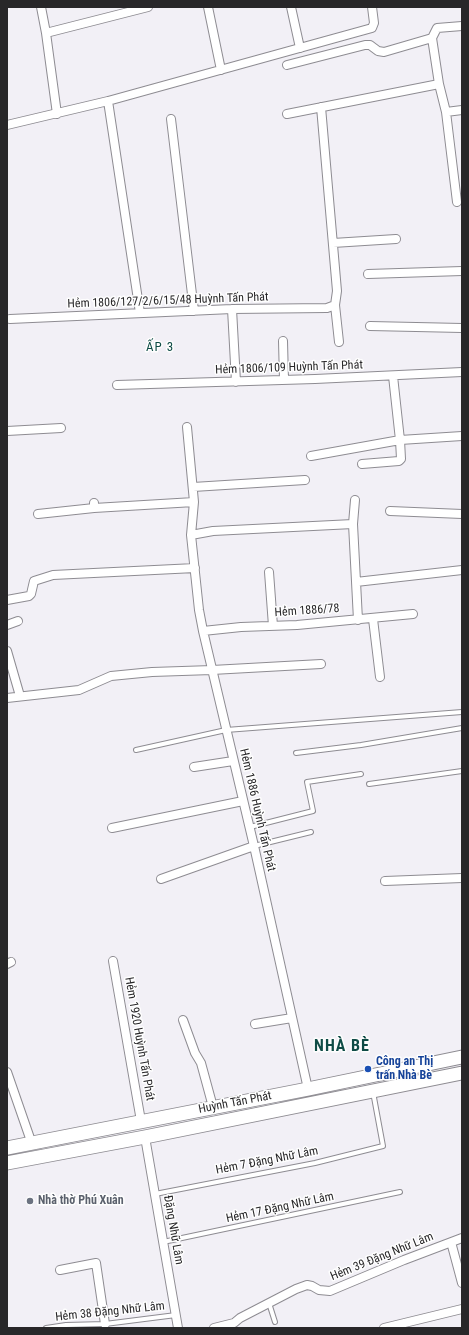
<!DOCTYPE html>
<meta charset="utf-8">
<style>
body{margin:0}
#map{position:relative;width:469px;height:1335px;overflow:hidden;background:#f2f0f6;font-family:"Roboto Condensed",sans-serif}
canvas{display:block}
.frame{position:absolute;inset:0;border:8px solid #282729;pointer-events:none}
</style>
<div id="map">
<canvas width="469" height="1335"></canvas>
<div class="frame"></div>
</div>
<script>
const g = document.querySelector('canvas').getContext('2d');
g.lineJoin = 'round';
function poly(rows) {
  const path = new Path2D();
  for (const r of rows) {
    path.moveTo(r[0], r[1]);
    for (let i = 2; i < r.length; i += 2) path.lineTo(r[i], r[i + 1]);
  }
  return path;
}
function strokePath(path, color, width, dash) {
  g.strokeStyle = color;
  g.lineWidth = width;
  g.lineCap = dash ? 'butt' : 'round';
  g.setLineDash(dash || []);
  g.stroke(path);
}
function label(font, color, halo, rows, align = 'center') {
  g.font = font + ' "Roboto Condensed",sans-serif';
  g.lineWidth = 3;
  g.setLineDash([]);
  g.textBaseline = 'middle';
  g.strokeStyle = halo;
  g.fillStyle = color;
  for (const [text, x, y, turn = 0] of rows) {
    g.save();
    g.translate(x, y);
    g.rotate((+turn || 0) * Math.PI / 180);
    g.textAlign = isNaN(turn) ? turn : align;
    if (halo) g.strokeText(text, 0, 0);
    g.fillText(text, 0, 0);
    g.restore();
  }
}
const service = poly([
 [136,750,226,730,462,712],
 [296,753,361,745,462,728],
 [369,784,462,771],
 [250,827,313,811,307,782,361,774],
 [254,846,311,832],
 [155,1194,315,1163,383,1146,373,1092],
 [163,1242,400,1192],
 [269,1303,275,1322],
 [46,1328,66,1325,105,1324,176,1315]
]);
const minor = poly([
 [41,7,46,33,57,114],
 [208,7,221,70],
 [291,7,300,48],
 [46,33,148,7],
 [432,38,439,84,446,112,457,202],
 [287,65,365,45,370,45,378,51,384,52,432,38,437,28,462,26],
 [108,101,140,313],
 [446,112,462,110],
 [287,114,439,84],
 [171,119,194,311],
 [7,125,108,101,372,28,374,23,372,7],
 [333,243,396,239],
 [368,274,462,271],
 [335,305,339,342],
 [232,309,236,382],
 [10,319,232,309,327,308,335,305,337,291,321,107],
 [370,326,462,328],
 [283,341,284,380],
 [393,376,400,440,462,436],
 [117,385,315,379,462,372],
 [187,427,194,502,191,535,199,610,203,631,254,846,308,1089],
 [7,431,61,428],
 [311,456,400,440,401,459,399,461,362,464],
 [193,487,305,480],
 [355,500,353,524,358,620],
 [94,503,94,508,194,502],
 [390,511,462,514],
 [38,514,94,508],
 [191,535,213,531,353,524],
 [269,572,273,626],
 [356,582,462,570],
 [7,600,29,596,31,594,34,581,53,575,195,568],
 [373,619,380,677],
 [7,625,18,621],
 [203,631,241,627,297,625,413,614],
 [7,651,20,696],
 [7,698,79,690,111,676,152,672,212,670,321,664],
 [194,767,233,761],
 [112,828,243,801],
 [161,879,254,846],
 [385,881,462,878],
 [113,961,141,1121],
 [7,964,11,962],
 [183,1020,195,1053,201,1063,213,1107],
 [255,1024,292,1018],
 [7,1072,32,1144],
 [145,1137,178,1328],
 [451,1242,462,1283],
 [60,1270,96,1263,105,1324],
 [214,1328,234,1323,240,1318,296,1289,307,1285,312,1286,319,1290,330,1291,404,1260,462,1238],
 [384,1328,462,1309]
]);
const primary = poly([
 [7,1148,308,1089,462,1057],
 [7,1163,145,1137,462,1073]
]);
strokePath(service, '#8e8c92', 6);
strokePath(minor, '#8e8c92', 10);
strokePath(primary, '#8e8c92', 15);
strokePath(service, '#fff', 4);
strokePath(minor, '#fff', 8);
strokePath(primary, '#fff', 13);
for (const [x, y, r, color] of [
 [368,1069,4,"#1a4fb4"],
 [30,1201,4,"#6b7280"]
]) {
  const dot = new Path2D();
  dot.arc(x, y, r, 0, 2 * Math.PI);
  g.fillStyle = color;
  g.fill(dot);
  strokePath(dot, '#fefefe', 1.5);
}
label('12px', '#282729', '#fefefe', [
 ["Hẻm 1806/127/2/6/15/48 Huỳnh Tấn Phát",168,301,-2],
 ["Hẻm 1806/109 Huỳnh Tấn Phát",289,368,-2],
 ["Hẻm 1886/78",307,611,-4],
 ["Hẻm 1886 Huỳnh Tấn Phát",257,810,77],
 ["Hẻm 1920 Huỳnh Tấn Phát",139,1039,80],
 ["Huỳnh Tấn Phát",235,1103,-11],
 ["Hẻm 7 Đặng Nhữ Lâm",267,1161,-11],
 ["Hẻm 17 Đặng Nhữ Lâm",280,1208,-12],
 ["Đặng Nhữ Lâm",173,1230,80],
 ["Hẻm 39 Đặng Nhữ Lâm",382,1257,-22],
 ["Hẻm 38 Đặng Nhữ Lâm",110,1312,-6]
]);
label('bold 12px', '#164399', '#fefefe', [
 ["Công an Thị",376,1062],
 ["trấn Nhà Bè",376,1076]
], 'left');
label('bold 12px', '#5b616d', '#fefefe', [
 ["Nhà thờ Phú Xuân",38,1201]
], 'left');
g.letterSpacing = '1px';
label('13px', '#0f4c46', '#fefefe', [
 ["ẤP 3",160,348]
]);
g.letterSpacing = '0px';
g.letterSpacing = '1px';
label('bold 16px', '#0f4c46', '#fefefe', [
 ["NHÀ BÈ",342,1047]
]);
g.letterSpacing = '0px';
</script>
